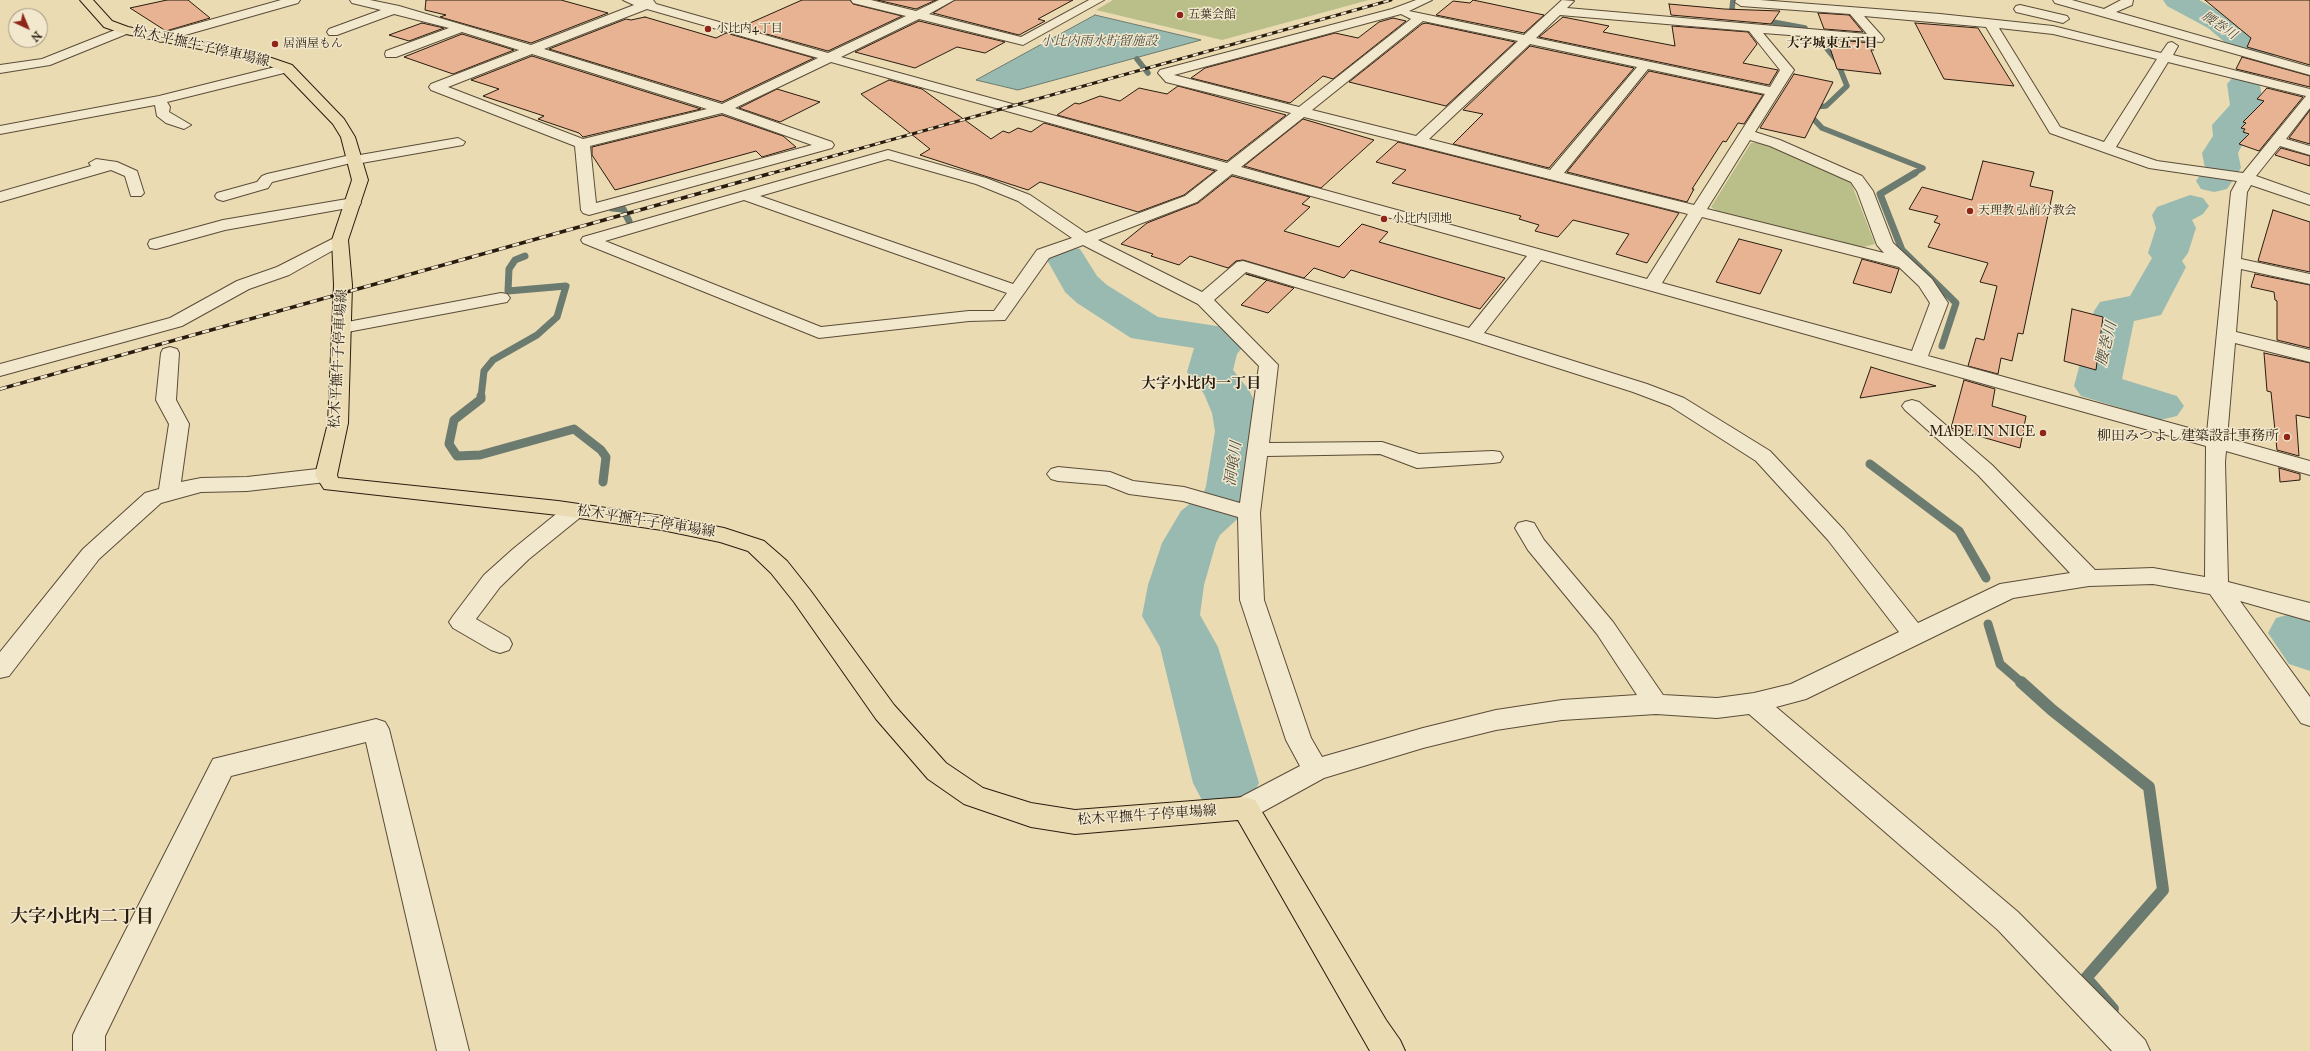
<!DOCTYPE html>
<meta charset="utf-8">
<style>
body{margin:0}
#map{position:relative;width:2310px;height:1051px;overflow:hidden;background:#ebdbb2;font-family:"IM FELL Great Primer",serif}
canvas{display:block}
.north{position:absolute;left:8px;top:8px;width:40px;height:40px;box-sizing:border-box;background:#f2e8cd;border:1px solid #a29681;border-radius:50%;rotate:136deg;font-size:11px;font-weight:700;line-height:16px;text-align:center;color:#291c0f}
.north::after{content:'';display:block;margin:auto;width:14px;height:18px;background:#8f2418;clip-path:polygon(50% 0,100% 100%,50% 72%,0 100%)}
</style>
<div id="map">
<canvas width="2310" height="1051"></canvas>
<div class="north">N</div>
</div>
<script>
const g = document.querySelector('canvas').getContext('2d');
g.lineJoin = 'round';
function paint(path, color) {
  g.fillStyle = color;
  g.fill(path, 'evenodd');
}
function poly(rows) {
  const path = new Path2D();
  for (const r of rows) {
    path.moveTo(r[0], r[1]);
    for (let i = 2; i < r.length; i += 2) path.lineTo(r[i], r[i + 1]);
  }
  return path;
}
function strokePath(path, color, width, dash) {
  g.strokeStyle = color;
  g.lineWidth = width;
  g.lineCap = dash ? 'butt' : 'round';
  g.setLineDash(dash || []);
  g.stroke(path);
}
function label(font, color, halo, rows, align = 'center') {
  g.font = font + ' "IM FELL Great Primer","Noto Serif JP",serif';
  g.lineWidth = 3;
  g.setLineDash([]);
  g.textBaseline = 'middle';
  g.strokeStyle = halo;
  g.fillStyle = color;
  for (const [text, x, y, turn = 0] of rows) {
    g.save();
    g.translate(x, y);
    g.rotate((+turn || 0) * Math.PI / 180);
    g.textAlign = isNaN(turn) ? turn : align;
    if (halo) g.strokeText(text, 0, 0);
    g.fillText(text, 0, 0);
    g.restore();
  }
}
paint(poly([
 [1113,0,1369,0,1222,40,1096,10],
 [1751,143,1763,143,1850,180,1875,244,1860,248,1717,211,1711,207]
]), '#babf8a');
const water = poly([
 [1095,15,1201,40,1018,90,976,80,1095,15]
]);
paint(water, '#99bab1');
strokePath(water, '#6c7b70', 1);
strokePath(poly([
 [1733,0,1732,9,1739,17],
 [1762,20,1805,28],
 [1819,39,1837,61,1847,86,1826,106,1812,107,1808,113,1822,128,1923,168,1913,174],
 [1137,59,1148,73]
]), '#6c7b70', 5.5);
strokePath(poly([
 [1915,173,1880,194,1902,250,1956,303,1942,346],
 [612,208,623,209,629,221],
 [481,397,484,371,493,360,537,335,557,317,566,286,508,291,509,269,515,260,525,256]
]), '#6c7b70', 7);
strokePath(poly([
 [481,396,481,399,454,420,449,444,457,456,480,455,574,429,601,450,606,457,603,482],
 [1870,464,1959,531,1986,578],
 [1988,624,2000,664,2022,683]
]), '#6c7b70', 9);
strokePath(poly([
 [2021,682,2052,710,2149,787,2163,890,2086,978,2113,1009]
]), '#6c7b70', 12);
paint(poly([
 [2163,0,2199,0,2228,16,2250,33,2272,45,2276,52,2272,59,2261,61,2250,59,2228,45,2208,28,2167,6,2163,0],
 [2246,72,2257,75,2262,82,2260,86,2264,107,2246,127,2247,136,2238,153,2241,168,2227,189,2214,192,2201,189,2196,181,2205,168,2202,153,2213,136,2212,125,2230,105,2227,84,2235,75,2246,72],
 [2190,195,2203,198,2209,206,2203,214,2192,220,2196,228,2188,253,2182,261,2186,267,2161,315,2134,321,2122,379,2177,396,2184,406,2177,416,2160,420,2081,396,2074,386,2094,311,2100,302,2130,296,2152,258,2148,253,2156,228,2152,215,2157,207,2190,195],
 [1066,246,1080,249,1097,276,1107,285,1158,317,1236,329,1246,343,1237,354,1233,370,1249,390,1260,413,1263,431,1258,486,1253,500,1245,512,1220,535,1216,543,1204,585,1200,615,1218,647,1259,783,1249,802,1226,810,1203,802,1193,783,1160,647,1142,616,1148,585,1162,543,1181,511,1204,492,1206,486,1215,431,1212,413,1204,394,1187,372,1194,348,1131,338,1077,303,1065,292,1046,258,1052,249,1066,246],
 [2297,612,2310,616,2310,671,2289,664,2268,633,2276,618,2297,612]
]), '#99bab1');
const building = poly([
 [167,0,188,0,210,18,166,31,130,8,167,0],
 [426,0,561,0,608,13,531,43,440,17,446,15,425,10,426,0],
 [802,0,850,0,853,4,902,16,828,51,741,27,802,0],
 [877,0,936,0,916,9,877,0],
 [955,0,1073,0,1038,19,1045,21,1019,35,933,13,955,0],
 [1473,0,1544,15,1524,33,1436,15,1453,1,1470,3,1473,0],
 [2205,0,2310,0,2310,65,2247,47,2251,38,2205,0],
 [1669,4,1724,9,1780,11,1771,24,1671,15,1669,4],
 [1818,13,1849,15,1863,32,1824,29,1818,13],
 [645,17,716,38,726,33,814,58,722,102,549,49,626,19,631,20,645,17],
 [1563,17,1609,26,1603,32,1675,46,1672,26,1748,32,1757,44,1743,63,1778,70,1769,85,1539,37,1563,17],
 [1393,18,1406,21,1333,79,1323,76,1290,103,1191,78,1205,68,1335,33,1358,38,1379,22,1393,18],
 [919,21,1005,42,985,53,957,47,915,68,855,52,919,21],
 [422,23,444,28,409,41,389,35,422,23],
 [1426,23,1515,42,1446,106,1349,82,1422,24,1426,23],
 [1915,23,1978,28,2014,86,1944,79,1915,23],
 [462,34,514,50,453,74,404,57,462,34],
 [1827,39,1871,43,1874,50,1871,50,1881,74,1837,69,1827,39],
 [1530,46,1634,68,1549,168,1453,144,1483,114,1463,110,1530,46],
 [532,56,701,109,583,137,579,133,538,119,544,116,483,96,499,89,471,80,532,56],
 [2242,57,2310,76,2310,87,2236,69,2242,57],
 [1649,71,1763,95,1744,124,1738,123,1726,142,1723,141,1692,189,1694,189,1687,202,1567,172,1649,71],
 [1794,74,1833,82,1805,138,1760,128,1794,74],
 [889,80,922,89,991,139,1003,131,1009,133,1018,128,1031,132,1044,123,1215,171,1184,195,1138,212,1040,182,1028,190,920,155,930,149,861,94,889,80],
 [1178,86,1286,115,1227,161,1057,115,1075,103,1079,104,1100,96,1120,101,1139,88,1167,94,1178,86],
 [2267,88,2303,97,2259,151,2239,144,2249,134,2243,132,2245,129,2241,128,2246,123,2243,122,2264,101,2257,99,2267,88],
 [777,89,820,102,780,122,739,108,777,89],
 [2310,110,2310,144,2289,138,2310,110],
 [722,115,783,136,796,147,762,157,756,151,615,190,592,155,592,147,722,115],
 [1303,119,1374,140,1321,188,1244,166,1303,119],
 [1398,142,1679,213,1647,263,1616,254,1629,234,1573,220,1558,237,1535,231,1539,225,1519,219,1521,216,1392,183,1406,170,1376,162,1398,142],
 [2281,148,2310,156,2310,166,2275,155,2281,148],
 [1983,161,2034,172,2030,186,2053,191,2023,334,2018,333,2012,361,2001,358,1998,374,1968,366,1976,338,1984,340,1997,286,1980,282,1988,263,1928,247,1940,224,1934,222,1938,216,1909,209,1922,187,1972,200,1983,161],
 [1232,176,1310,197,1302,204,1310,207,1284,231,1339,247,1362,224,1388,232,1379,242,1505,278,1480,309,1351,270,1344,278,1314,268,1304,278,1243,260,1236,261,1228,268,1190,256,1179,265,1151,256,1153,254,1121,244,1147,223,1198,203,1232,176],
 [2273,210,2310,222,2310,272,2258,261,2273,210],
 [1739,239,1782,250,1760,294,1716,282,1739,239],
 [1862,259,1899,269,1891,293,1853,283,1862,259],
 [1246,274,1294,288,1268,313,1241,305,1267,280,1246,274],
 [2255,274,2310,285,2310,348,2277,340,2277,301,2275,300,2274,292,2251,287,2255,274],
 [2072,309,2103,317,2096,370,2064,361,2072,309],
 [2264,353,2310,363,2310,418,2296,415,2299,456,2277,450,2271,392,2267,391,2264,353],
 [1871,367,1887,372,1936,386,1860,398,1871,367],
 [1964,380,1995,389,1992,406,2026,416,2020,448,1951,428,1964,380],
 [2279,468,2300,474,2300,480,2280,482,2279,468]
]);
paint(building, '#e7b393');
strokePath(building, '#291c0f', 1);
const minor = poly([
 [281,0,300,0,298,3,164,41,160,42,154,38,156,35,281,0],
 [350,0,370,0,399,6,531,45,634,5,623,0,653,0,656,4,828,53,906,16,853,3,851,0,871,0,916,11,939,0,954,0,929,14,1021,37,1089,0,1104,0,1023,45,919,19,841,57,1227,163,1291,113,1166,82,1158,73,1160,70,1392,9,1416,0,1432,0,1409,11,1524,35,1562,0,1574,1,1567,8,1867,34,1850,14,1741,6,1735,2,1736,0,1760,0,1940,14,2053,26,2161,53,2168,43,2172,42,2178,46,2173,55,2310,89,2310,108,2286,139,2310,146,2310,155,2280,146,2256,176,2310,195,2310,205,2251,185,2247,192,2241,259,2310,274,2310,284,2241,269,2236,332,2310,350,2310,362,2235,343,2227,438,2310,461,2310,475,2226,451,2225,462,2228,582,2310,603,2310,621,2240,601,2310,697,2310,726,2301,723,2210,594,2153,584,2089,586,2013,598,1806,699,1776,707,2018,912,2145,1040,2150,1051,2112,1051,1998,930,1749,714,1717,718,1656,714,1562,720,1496,730,1423,748,1324,778,1255,816,1245,819,1235,816,1231,808,1235,800,1300,766,1286,740,1240,600,1238,517,1183,501,1129,494,1106,485,1058,481,1051,479,1047,474,1051,469,1058,467,1110,472,1133,481,1184,487,1240,503,1259,366,1198,304,1083,245,1049,258,1005,320,969,321,819,338,583,243,581,240,583,237,888,150,986,178,1030,195,1086,233,1185,196,1218,170,831,62,735,108,832,142,834,145,832,148,589,215,583,213,581,210,575,146,431,90,429,87,431,84,519,50,462,32,396,57,386,57,385,54,386,51,449,28,394,14,337,35,329,35,327,32,329,29,381,10,352,3,350,0],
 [647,9,818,58,722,104,544,49,647,9],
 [1401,14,1411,19,1299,107,1174,75,1401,14],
 [1560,15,1749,31,1780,70,1770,87,1536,38,1560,15],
 [1864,16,1986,27,2050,133,2149,168,2237,181,2231,192,2207,433,1928,356,1948,303,1932,279,1893,243,1873,191,1862,176,1780,140,1755,132,1794,70,1763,33,1882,42,1884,39,1882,36,1864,16],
 [1423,21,1518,41,1416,136,1312,110,1423,21],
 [1999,28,2053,34,2157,59,2104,142,2060,127,1999,28],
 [1530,44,1637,67,1550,170,1429,139,1530,44],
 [532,54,707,109,583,139,448,87,532,54],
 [2168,62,2306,96,2243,173,2157,161,2116,147,2168,62],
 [1648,69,1765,94,1694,205,1564,173,1648,69],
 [722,113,812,145,596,203,590,146,722,113],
 [1304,117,1688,214,1647,279,1241,167,1304,117],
 [1750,140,1770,146,1851,182,1857,191,1877,245,1884,253,1707,209,1750,140],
 [888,159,976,184,1018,201,1072,238,1037,250,1013,284,760,196,888,159],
 [1232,174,1527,256,1469,328,1243,261,1237,262,1202,292,1098,240,1197,202,1232,174],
 [744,200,1007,293,994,311,969,311,821,327,605,241,744,200],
 [1702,217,1899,267,1919,286,1930,303,1912,351,1662,283,1702,217],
 [1541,260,2206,446,2205,577,2153,568,2095,570,1992,465,1919,402,1912,400,1905,402,1902,406,1905,410,1978,475,2070,573,2000,584,1918,623,1844,530,1770,451,1684,398,1647,384,1484,333,1541,260],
 [1246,272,1467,339,1633,392,1670,406,1756,461,1828,540,1899,632,1791,684,1754,693,1717,698,1663,695,1613,622,1544,540,1534,523,1526,521,1518,523,1515,528,1528,550,1597,634,1637,695,1562,700,1496,710,1423,728,1322,757,1311,738,1264,600,1260,513,1267,456,1380,454,1417,468,1493,463,1500,462,1503,457,1500,452,1493,451,1419,454,1382,442,1269,443,1278,365,1214,300,1246,272],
 [2053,0,2072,0,2104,9,2121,0,2133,0,2132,5,2116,12,2310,67,2310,75,2055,3,2053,0],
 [2020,5,2067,16,2069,19,2063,23,2016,12,2014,9,2016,6,2020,5],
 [125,26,131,30,129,33,50,65,0,73,0,65,42,59,125,26],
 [287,64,294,68,292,71,167,102,170,107,169,112,191,125,184,129,166,123,157,116,155,105,0,134,0,126,159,96,287,64],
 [458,138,465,142,463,145,356,164,351,163,272,182,268,188,223,201,217,199,215,196,217,193,257,182,262,176,267,174,355,154,360,155,458,138],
 [96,159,117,162,137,171,144,193,141,196,131,196,125,176,111,170,0,202,0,192,91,166,89,163,96,159],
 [353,198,359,200,361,203,359,206,225,230,156,249,150,248,148,244,150,240,223,220,353,198],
 [340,235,346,237,348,240,346,243,289,275,249,289,182,326,0,376,0,364,170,318,237,281,277,267,340,235],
 [501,293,507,294,510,298,507,302,342,333,336,332,333,328,336,324,342,323,501,293],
 [170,347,177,349,179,353,176,400,189,424,181,482,201,478,247,477,326,468,333,470,337,475,333,480,326,482,247,491,201,492,161,503,99,559,9,676,0,678,0,652,83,549,145,493,159,489,169,424,156,400,161,353,163,349,170,347],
 [574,504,582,506,585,511,582,516,529,559,500,587,476,619,509,638,512,644,509,650,500,653,491,650,453,628,449,622,453,616,484,575,513,549,566,506,574,504],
 [376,719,385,722,389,729,469,1051,437,1051,366,742,231,776,105,1036,105,1051,73,1051,73,1035,78,1024,213,759,376,719]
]);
const major = poly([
 [80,0,93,0,112,21,128,27,257,53,292,65,344,119,355,137,368,180,348,240,352,285,348,423,337,475,338,478,558,501,662,516,724,528,764,541,787,561,810,590,894,705,946,763,983,788,1031,803,1075,810,1245,797,1255,800,1386,1020,1400,1040,1405,1051,1370,1051,1238,820,1075,834,1031,827,964,804,928,779,876,719,794,602,771,573,748,551,720,542,662,530,558,515,324,489,315,475,328,423,334,285,332,240,352,180,341,137,333,124,282,71,254,60,121,33,104,27,80,0]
]);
strokePath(minor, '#5a4c38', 2);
strokePath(major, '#291c0f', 2);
paint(minor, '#f2e8cd');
paint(major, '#ebdbb2');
const railFar1 = poly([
 [769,174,1391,0]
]);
const rail = poly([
 [0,389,772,173]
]);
strokePath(railFar1, '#291c0f', 3);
strokePath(rail, '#291c0f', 3.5);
strokePath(railFar1, '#f2e8cd', 2, [5.5]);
strokePath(rail, '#f2e8cd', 2.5, [7]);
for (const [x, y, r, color] of [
 [1180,15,4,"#8f2418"],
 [708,29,4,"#8f2418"],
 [275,44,4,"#8f2418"],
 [1970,211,4,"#8f2418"],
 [1384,219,4,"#8f2418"],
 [2043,433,4,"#8f2418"],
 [2287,437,4,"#8f2418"]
]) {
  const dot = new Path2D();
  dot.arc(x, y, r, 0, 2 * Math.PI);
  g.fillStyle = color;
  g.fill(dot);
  strokePath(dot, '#f2e8cd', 1.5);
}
label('12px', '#291c0f', '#f2e8cd', [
 ["五葉会館",1188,15],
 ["小比内4丁目",716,29],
 ["居酒屋もん",283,44],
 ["天理教 弘前分教会",1978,211],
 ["小比内団地",1392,219]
], 'left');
label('italic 13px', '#4b4b40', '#f2e8cd', [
 ["腰巻川",2219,26,34],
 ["小比内雨水貯留施設",1099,42]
]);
label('bold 13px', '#291c0f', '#f2e8cd', [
 ["大字城東五丁目",1832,44]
]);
label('14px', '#291c0f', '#f2e8cd', [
 ["松木平撫牛子停車場線",201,47,13],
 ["松木平撫牛子停車場線",339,359,-87],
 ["松木平撫牛子停車場線",646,522,9],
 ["松木平撫牛子停車場線",1147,816,-4]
]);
label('14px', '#291c0f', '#f2e8cd', [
 ["MADE IN NICE",2035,433],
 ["柳田みつよし建築設計事務所",2279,437]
], 'right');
label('italic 15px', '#4b4b40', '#f2e8cd', [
 ["腰巻川",2107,344,-76],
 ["洞喰川",1234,464,-82]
]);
label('bold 15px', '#291c0f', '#f2e8cd', [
 ["大字小比内一丁目",1201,384]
]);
label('bold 18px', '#291c0f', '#f2e8cd', [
 ["大字小比内二丁目",82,918]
]);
</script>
